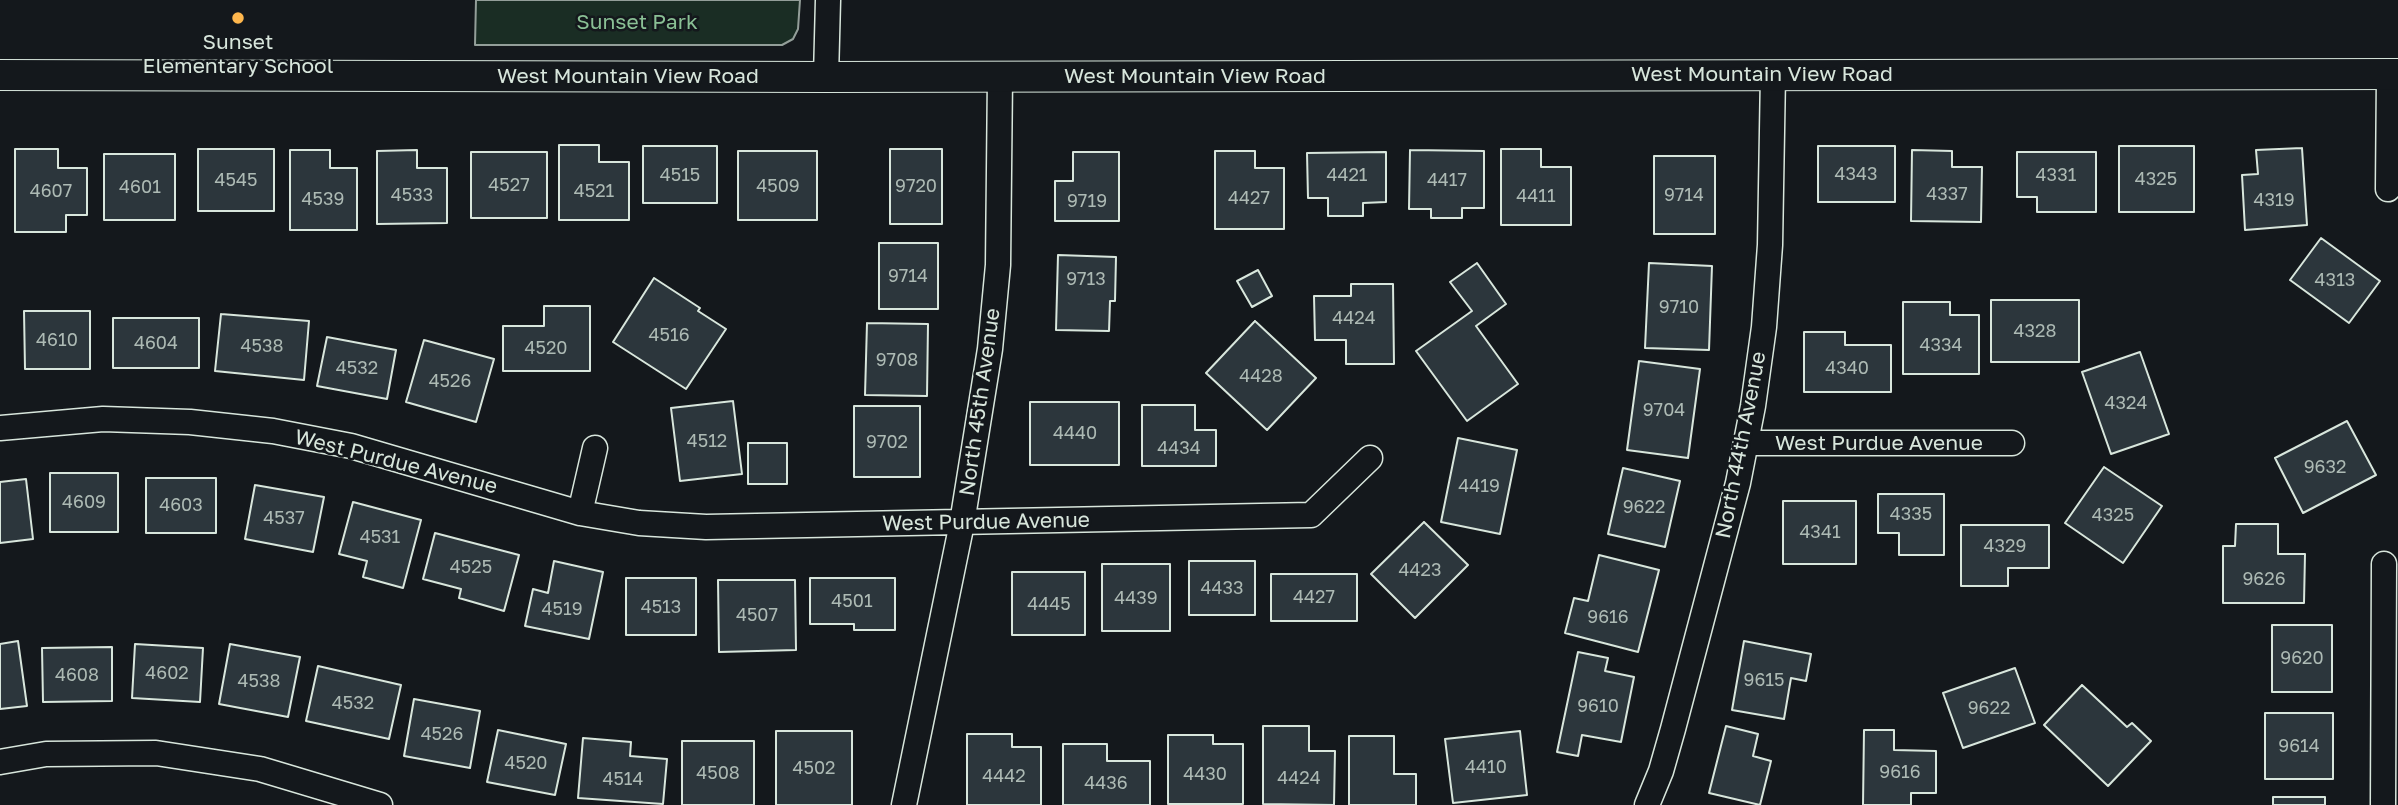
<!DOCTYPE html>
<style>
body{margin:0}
canvas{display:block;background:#14181c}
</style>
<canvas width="2398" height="805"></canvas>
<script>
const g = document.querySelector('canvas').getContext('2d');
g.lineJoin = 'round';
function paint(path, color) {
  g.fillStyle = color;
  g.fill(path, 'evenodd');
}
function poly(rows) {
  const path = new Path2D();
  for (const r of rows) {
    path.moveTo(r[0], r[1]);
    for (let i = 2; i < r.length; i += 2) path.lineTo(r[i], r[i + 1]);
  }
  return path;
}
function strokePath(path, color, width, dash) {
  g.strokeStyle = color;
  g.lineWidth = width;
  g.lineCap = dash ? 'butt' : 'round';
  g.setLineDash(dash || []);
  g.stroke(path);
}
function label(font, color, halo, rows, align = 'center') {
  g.font = font + ' "Golos Text",sans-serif';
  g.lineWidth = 5;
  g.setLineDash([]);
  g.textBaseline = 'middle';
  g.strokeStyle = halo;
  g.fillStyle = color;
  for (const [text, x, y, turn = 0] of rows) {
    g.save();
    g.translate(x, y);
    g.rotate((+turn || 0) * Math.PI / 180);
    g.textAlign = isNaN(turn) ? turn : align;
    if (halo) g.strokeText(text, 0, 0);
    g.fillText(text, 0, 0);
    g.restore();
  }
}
const green = poly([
 [476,0,800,0,798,29,793,39,782,45,475,45,476,0]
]);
paint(green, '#1a2d24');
strokePath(green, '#939e99', 2);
const building = poly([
 [559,145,599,145,599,162,629,162,629,220,559,220,559,145],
 [643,146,717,146,717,203,643,203,643,146],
 [1818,146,1895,146,1895,202,1818,202,1818,146],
 [2119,146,2194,146,2194,212,2119,212,2119,146],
 [2302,148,2307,225,2245,230,2242,175,2258,174,2256,150,2302,148],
 [15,149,58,149,58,168,87,168,87,215,66,215,66,232,15,232,15,149],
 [198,149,274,149,274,211,198,211,198,149],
 [890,149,942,149,942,224,890,224,890,149],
 [1501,149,1541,149,1541,167,1571,167,1571,225,1501,225,1501,149],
 [290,150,330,150,330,168,357,168,357,230,290,230,290,150],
 [417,150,417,168,447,168,447,223,377,224,377,151,417,150],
 [1410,150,1484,151,1484,208,1462,208,1462,218,1431,218,1431,209,1409,209,1410,150],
 [1912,150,1952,151,1952,167,1982,167,1981,222,1911,221,1912,150],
 [738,151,817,151,817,220,738,220,738,151],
 [1215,151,1255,151,1255,168,1284,168,1284,229,1215,229,1215,151],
 [471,152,547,152,547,218,471,218,471,152],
 [1073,152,1119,152,1119,221,1055,221,1055,181,1073,181,1073,152],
 [1386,152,1386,202,1363,203,1363,216,1328,216,1328,198,1308,198,1307,153,1386,152],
 [2017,152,2096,152,2096,212,2037,212,2037,197,2017,197,2017,152],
 [104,154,175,154,175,220,104,220,104,154],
 [1654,156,1715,156,1715,234,1654,234,1654,156],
 [2321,238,2380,281,2349,323,2290,280,2321,238],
 [879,243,938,243,938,309,879,309,879,243],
 [1058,255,1116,257,1115,301,1110,301,1109,331,1056,330,1058,255],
 [1477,263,1506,304,1476,326,1518,384,1467,421,1416,351,1472,311,1450,282,1477,263],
 [1649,263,1712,266,1709,350,1645,348,1649,263],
 [1258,270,1272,296,1252,307,1237,281,1258,270],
 [654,278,700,308,698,311,726,329,686,389,613,342,654,278],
 [1351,284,1393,284,1394,364,1346,364,1346,340,1315,340,1314,296,1351,296,1351,284],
 [1991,300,2079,300,2079,362,1991,362,1991,300],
 [1903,302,1950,302,1950,315,1979,315,1979,374,1903,374,1903,302],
 [544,306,590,306,590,371,503,371,503,326,544,326,544,306],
 [24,311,90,311,90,369,25,369,24,311],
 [221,314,309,321,304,380,215,371,221,314],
 [113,318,199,318,199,368,113,368,113,318],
 [1255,321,1316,378,1267,430,1206,373,1255,321],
 [867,323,928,324,927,396,865,395,867,323],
 [1804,332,1845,332,1845,345,1891,345,1891,392,1804,392,1804,332],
 [327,337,396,350,387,399,317,386,327,337],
 [424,340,494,359,476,422,406,402,424,340],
 [2140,352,2169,434,2111,454,2082,372,2140,352],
 [1639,361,1700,369,1688,458,1627,450,1639,361],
 [733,401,742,474,680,481,671,408,733,401],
 [1030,402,1119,402,1119,465,1030,465,1030,402],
 [1142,405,1195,405,1195,430,1216,430,1216,466,1142,466,1142,405],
 [854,406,920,406,920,477,854,477,854,406],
 [2347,421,2376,475,2303,513,2275,458,2347,421],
 [1458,438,1517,450,1500,534,1441,522,1458,438],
 [748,443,787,443,787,484,748,484,748,443],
 [2104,467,2162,506,2123,563,2065,523,2104,467],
 [1623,468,1680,481,1665,547,1608,534,1623,468],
 [50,473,118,473,118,532,50,532,50,473],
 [146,478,216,478,216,533,146,533,146,478],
 [26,479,33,539,0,543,0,482,26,479],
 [255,485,324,497,313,552,245,539,255,485],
 [1878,494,1944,494,1944,555,1899,555,1899,533,1878,533,1878,494],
 [1783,501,1856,501,1856,564,1783,564,1783,501],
 [353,502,421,520,403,588,363,577,367,561,339,554,353,502],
 [1424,522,1468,565,1415,618,1371,574,1424,522],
 [2236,524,2278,524,2278,554,2305,554,2304,603,2223,603,2223,546,2235,546,2236,524],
 [1961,525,2049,525,2049,568,2008,568,2008,586,1961,586,1961,525],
 [435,533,519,555,504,611,459,598,461,589,423,579,435,533],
 [1599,555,1659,570,1638,652,1565,633,1574,598,1588,601,1599,555],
 [554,561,603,572,589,639,525,626,533,589,548,593,554,561],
 [1189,561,1255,561,1255,615,1189,615,1189,561],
 [1102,564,1170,564,1170,631,1102,631,1102,564],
 [1012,572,1085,572,1085,635,1012,635,1012,572],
 [1271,574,1357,574,1357,621,1271,621,1271,574],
 [626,578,696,578,696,635,626,635,626,578],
 [810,578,895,578,895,630,854,630,854,624,810,624,810,578],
 [718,580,795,580,796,650,719,652,718,580],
 [2272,625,2332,625,2332,692,2272,692,2272,625],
 [18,641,27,706,0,709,0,644,18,641],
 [1744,641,1811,654,1806,681,1791,678,1784,719,1732,710,1744,641],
 [135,644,203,648,200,702,132,698,135,644],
 [230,644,300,657,288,717,219,704,230,644],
 [112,647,112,701,43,702,42,648,112,647],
 [1578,652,1608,658,1605,671,1634,677,1621,742,1582,735,1578,756,1557,752,1578,652],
 [318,666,401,685,389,739,306,721,318,666],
 [2015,668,2035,723,1963,748,1943,693,2015,668],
 [2082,685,2127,727,2132,723,2151,741,2108,786,2044,725,2082,685],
 [414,699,480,711,470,768,404,756,414,699],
 [2265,713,2333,713,2333,779,2265,779,2265,713],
 [1263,726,1309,726,1309,751,1335,751,1334,805,1263,804,1263,726],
 [1726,726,1758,734,1753,756,1771,761,1760,805,1709,793,1726,726],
 [498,730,566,744,555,795,487,782,498,730],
 [1864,730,1894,730,1894,750,1936,751,1936,793,1911,793,1911,805,1863,805,1864,730],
 [776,731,852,731,852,805,776,805,776,731],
 [1520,731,1527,795,1453,803,1445,739,1520,731],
 [967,734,1012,734,1012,747,1041,747,1041,805,967,805,967,734],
 [1168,735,1213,735,1213,744,1243,744,1243,804,1168,804,1168,735],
 [1349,736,1394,736,1394,774,1416,774,1416,805,1349,805,1349,736],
 [583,738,631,742,630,756,667,759,663,804,578,798,583,738],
 [682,741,754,741,754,805,682,805,682,741],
 [1063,744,1107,744,1107,761,1150,761,1150,805,1063,805,1063,744],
 [2273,797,2325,797,2325,805,2273,805,2273,797]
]);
paint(building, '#2c363c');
strokePath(building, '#d8e6dc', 2);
const minor = poly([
 [826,77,828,0],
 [2388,189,2389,74],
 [0,428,103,419,190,422,273,431,351,446,580,513,639,523,706,527,1311,515,1370,458],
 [1746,443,2012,443],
 [580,513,595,448],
 [0,762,46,754,156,753,260,769,380,805],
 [904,805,962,523,990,349,998,265,1000,76],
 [1647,805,1661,771,1673,729,1738,483,1753,406,1764,327,1770,245,1773,74],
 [2383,805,2384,564]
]);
const tertiary = poly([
 [0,75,826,77,2398,74]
]);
strokePath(minor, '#d8e6dc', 27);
strokePath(tertiary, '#d8e6dc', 32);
strokePath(minor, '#14181c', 24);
strokePath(tertiary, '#14181c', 30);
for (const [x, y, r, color] of [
 [238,18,7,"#ffb74d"]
]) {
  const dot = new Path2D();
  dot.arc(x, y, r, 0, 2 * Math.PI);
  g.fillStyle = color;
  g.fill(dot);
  strokePath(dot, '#14181c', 2.5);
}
label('18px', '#adbab4', null, [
 ["4343",1856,174],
 ["4515",680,175],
 ["4421",1347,175],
 ["4331",2056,175],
 ["4325",2156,179],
 ["4545",236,180],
 ["4417",1447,180],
 ["4527",509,185],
 ["4509",778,186],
 ["9720",916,186],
 ["4601",140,187],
 ["4607",51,191],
 ["4521",594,191],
 ["4337",1947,194],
 ["4533",412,195],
 ["9714",1684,195],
 ["4411",1536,196],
 ["4427",1249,198],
 ["4539",323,199],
 ["4319",2274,200],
 ["9719",1087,201],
 ["9714",908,276],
 ["9713",1086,279],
 ["4313",2335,280],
 ["9710",1679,307],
 ["4424",1354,318],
 ["4328",2035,331],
 ["4516",669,335],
 ["4610",57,340],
 ["4604",156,343],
 ["4334",1941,345],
 ["4538",262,346],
 ["4520",546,348],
 ["9708",897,360],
 ["4532",357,368],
 ["4340",1847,368],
 ["4428",1261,376],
 ["4526",450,381],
 ["4324",2126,403],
 ["9704",1664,410],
 ["4440",1075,433],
 ["4512",707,441],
 ["9702",887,442],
 ["4434",1179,448],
 ["9632",2325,467],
 ["4419",1479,486],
 ["4609",84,502],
 ["4603",181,505],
 ["9622",1644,507],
 ["4335",1911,514],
 ["4325",2113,515],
 ["4537",284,518],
 ["4341",1820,532],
 ["4531",380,537],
 ["4329",2005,546],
 ["4525",471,567],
 ["4423",1420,570],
 ["9626",2264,579],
 ["4433",1222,588],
 ["4427",1314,597],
 ["4439",1136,598],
 ["4501",852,601],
 ["4445",1049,604],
 ["4513",661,607],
 ["4519",562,609],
 ["4507",757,615],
 ["9616",1608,617],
 ["9620",2302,658],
 ["4602",167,673],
 ["4608",77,675],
 ["9615",1764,680],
 ["4538",259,681],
 ["4532",353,703],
 ["9610",1598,706],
 ["9622",1989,708],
 ["4526",442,734],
 ["9614",2299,746],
 ["4520",526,763],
 ["4410",1486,767],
 ["4502",814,768],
 ["9616",1900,772],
 ["4508",718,773],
 ["4430",1205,774],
 ["4442",1004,776],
 ["4424",1299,778],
 ["4514",623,779],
 ["4436",1106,783]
]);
label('21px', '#8ac095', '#14181c', [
 ["Sunset Park",637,22]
]);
label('21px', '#d8e6dc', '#14181c', [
 ["Sunset",238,42],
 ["Elementary School",238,66]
]);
label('21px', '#d8e6dc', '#14181c', [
 ["West Mountain View Road",1762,74],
 ["West Mountain View Road",628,76],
 ["West Mountain View Road",1195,76],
 ["North 45th Avenue",980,402,-82],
 ["West Purdue Avenue",1879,443],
 ["North 44th Avenue",1741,445,-79],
 ["West Purdue Avenue",396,462,14],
 ["West Purdue Avenue",986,522,-1]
]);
</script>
